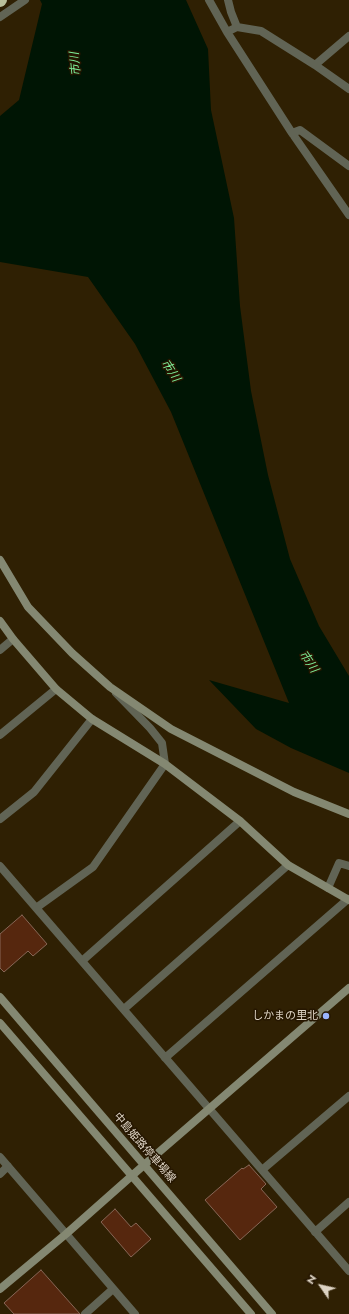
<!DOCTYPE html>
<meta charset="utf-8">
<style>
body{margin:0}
#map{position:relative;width:349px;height:1314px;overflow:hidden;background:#2f2003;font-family:Jost,sans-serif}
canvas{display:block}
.north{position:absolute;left:301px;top:1266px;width:40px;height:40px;-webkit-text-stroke:3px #251600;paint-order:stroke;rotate:304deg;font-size:11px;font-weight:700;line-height:16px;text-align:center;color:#ddd3c3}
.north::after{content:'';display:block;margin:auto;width:14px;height:18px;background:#ddd3c3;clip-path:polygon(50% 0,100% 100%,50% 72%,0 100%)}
</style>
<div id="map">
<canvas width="349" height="1314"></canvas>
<div class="north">N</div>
</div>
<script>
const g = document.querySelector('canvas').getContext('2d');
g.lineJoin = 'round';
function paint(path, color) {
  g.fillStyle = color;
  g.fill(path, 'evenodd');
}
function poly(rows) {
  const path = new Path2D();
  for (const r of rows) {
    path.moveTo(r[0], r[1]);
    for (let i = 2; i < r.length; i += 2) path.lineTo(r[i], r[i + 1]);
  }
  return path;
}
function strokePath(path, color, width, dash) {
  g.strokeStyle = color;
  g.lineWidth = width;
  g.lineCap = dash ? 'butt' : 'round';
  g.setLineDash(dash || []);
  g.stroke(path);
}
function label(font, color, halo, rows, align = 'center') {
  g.font = font + ' Jost,"Noto Sans JP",sans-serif';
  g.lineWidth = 3;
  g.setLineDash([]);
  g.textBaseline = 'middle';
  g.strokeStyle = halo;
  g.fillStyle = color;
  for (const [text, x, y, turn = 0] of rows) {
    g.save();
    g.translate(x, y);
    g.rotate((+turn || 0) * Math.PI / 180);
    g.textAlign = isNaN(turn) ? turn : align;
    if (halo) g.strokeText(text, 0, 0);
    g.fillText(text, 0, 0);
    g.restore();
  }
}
paint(poly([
 [40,0,186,0,208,49,211,110,234,218,240,306,251,391,268,475,290,559,319,626,349,676,349,773,291,748,256,729,209,680,289,703,171,412,135,344,88,277,0,262,0,116,19,100,42,4]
]), '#001504');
const building = poly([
 [22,915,47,944,33,956,28,951,4,972,0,968,0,934,22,915],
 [249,1165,266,1184,261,1189,277,1207,240,1240,205,1200,242,1168,243,1169,249,1165],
 [115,1209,131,1227,136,1223,151,1239,131,1257,101,1222,115,1209],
 [41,1270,80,1314,14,1314,4,1303,41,1270]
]);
paint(building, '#56270e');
strokePath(building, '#876656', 1);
strokePath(poly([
 [209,0,227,32,292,133,349,215],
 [228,0,231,12,237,27],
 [0,17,25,0],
 [227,32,237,27,261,31,315,65,349,36],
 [315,65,349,89],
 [292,133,300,130,349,166],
 [0,650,13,639],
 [0,735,56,689],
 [0,819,34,792,92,719],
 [0,866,349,1271],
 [328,888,339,863,349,866],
 [36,908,93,867,165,764,162,743,150,728,116,693],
 [82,961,240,821],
 [124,1009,288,865],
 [165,1058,348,899],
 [0,1157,135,1314],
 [262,1170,349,1096],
 [0,1174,8,1166],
 [315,1232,349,1202],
 [85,1314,113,1289]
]), '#616455', 8);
strokePath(poly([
 [0,560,28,607,72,653,110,687,171,729,294,792,349,814],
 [0,621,13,639,56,689,92,719,165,764,240,821,288,865,349,900],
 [0,997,272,1314],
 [0,1023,251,1314],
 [0,1289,66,1234,144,1165,349,988]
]), '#848872', 8);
strokePath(poly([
 [0,1,1,0]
]), '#b9bf9b', 12);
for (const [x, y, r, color] of [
 [326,1016,4,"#9ab5fd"]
]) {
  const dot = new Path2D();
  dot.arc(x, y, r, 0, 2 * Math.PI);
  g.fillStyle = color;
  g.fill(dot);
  strokePath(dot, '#251600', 1.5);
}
label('11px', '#ddd3c3', '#251600', [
 ["しかまの里北",318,1016]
], 'right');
label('11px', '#ddd3c3', '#251600', [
 ["中島姫路停車場線",144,1148,49]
]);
label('italic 12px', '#7cef99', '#251600', [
 ["市川",76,64,-95],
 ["市川",170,371,57],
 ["市川",308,662,56]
]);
</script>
